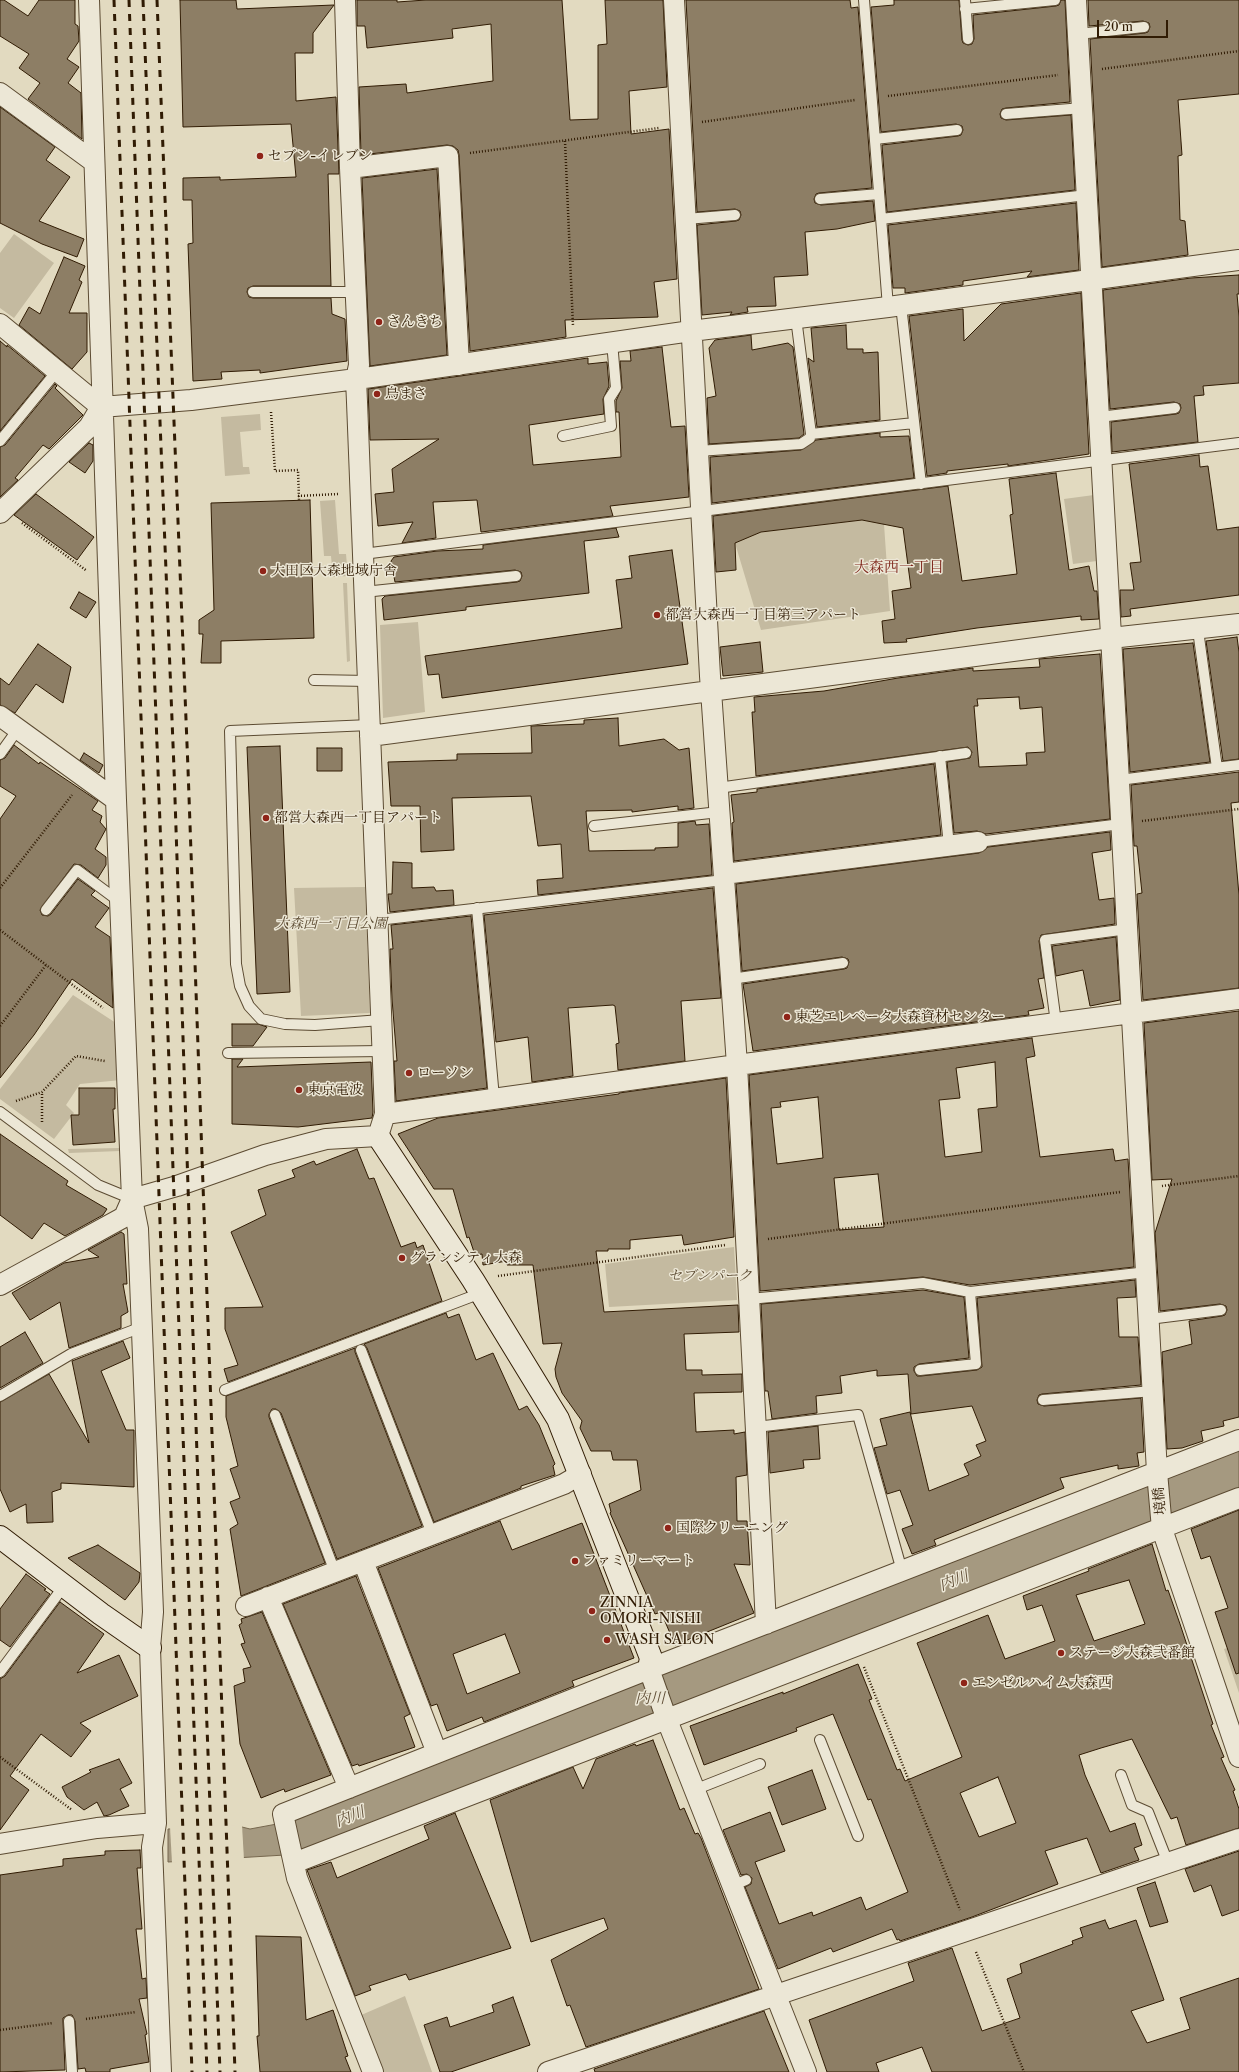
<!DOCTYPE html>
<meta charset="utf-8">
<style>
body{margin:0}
#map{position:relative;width:1239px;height:2072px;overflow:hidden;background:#e2dac0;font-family:"Libre Caslon Text",serif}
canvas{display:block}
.scale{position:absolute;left:1097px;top:20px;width:71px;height:18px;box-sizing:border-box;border:2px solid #301b03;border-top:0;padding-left:5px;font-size:12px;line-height:14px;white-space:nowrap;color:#301b03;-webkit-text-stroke:3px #ece7d6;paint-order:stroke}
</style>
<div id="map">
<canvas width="1239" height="2072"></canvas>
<div class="scale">20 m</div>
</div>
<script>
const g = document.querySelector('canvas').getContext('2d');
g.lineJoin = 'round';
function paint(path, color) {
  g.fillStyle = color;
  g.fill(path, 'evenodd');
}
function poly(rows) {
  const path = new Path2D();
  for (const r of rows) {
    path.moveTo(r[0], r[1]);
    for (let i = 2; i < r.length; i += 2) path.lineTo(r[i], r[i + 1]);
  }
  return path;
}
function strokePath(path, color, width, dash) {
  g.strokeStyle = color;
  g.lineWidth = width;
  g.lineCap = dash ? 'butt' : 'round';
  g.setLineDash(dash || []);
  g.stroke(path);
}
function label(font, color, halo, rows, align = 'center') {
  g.font = font + ' "Libre Caslon Text","Noto Serif JP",serif';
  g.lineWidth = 3;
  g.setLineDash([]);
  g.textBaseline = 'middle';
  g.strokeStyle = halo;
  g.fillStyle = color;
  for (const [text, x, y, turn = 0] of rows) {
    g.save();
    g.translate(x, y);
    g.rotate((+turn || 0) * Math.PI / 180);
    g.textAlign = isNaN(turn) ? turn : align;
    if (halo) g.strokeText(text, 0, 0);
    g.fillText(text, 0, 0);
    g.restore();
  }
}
paint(poly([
 [14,234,54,263,14,318,0,308,0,253],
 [260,414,261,430,240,432,243,467,249,467,250,474,225,476,221,417],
 [1094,495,1097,561,1073,564,1064,499],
 [335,500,339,554,346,554,348,576,333,577,331,556,324,556,320,501],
 [862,520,884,524,890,611,761,630,735,543,761,532],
 [343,583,347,583,350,661,347,662],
 [418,622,425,712,383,718,380,625],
 [365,887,370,1013,301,1016,294,888],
 [73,995,119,1025,121,1080,80,1084,66,1105,74,1113,54,1139,0,1099,0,1089],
 [120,1148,120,1151,69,1153,68,1149],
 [734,1247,737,1300,609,1307,605,1264],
 [1239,1644,1239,1693,1224,1649],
 [405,1996,432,2072,382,2072,359,2016]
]), '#c4baa0');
const water = poly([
 [1239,1450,1239,1489,334,1842,285,1855,168,1862,168,1829,242,1827,250,1829,293,1821,323,1806,1239,1450]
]);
paint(water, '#a59980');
strokePath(water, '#76674e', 1);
paint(poly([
 [242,1825,244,1860,172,1863,170,1827]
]), '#e2dac0');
const building = poly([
 [0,0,4,0,28,16,39,0,75,0,75,24,78,26,79,41,67,59,79,67,68,83,81,93,82,139,28,99,40,83,19,68,29,54,0,36,0,0],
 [180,0,236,0,237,9,334,5,313,33,313,53,295,53,296,101,336,97,339,174,328,174,331,286,253,286,248,288,247,292,249,297,253,298,331,298,332,314,345,319,347,361,260,373,260,370,221,372,222,379,193,381,188,244,193,243,192,200,183,200,183,178,220,177,220,180,296,177,291,124,183,127,180,0],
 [357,0,397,0,397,2,426,0,562,0,570,120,598,119,598,45,607,44,605,0,663,0,667,87,629,91,631,134,669,129,677,279,654,282,658,317,565,320,566,337,470,351,459,155,458,150,453,146,447,145,361,155,359,87,406,84,407,93,493,81,491,24,452,29,453,38,367,48,365,26,357,26,357,0],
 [686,0,850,0,851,8,858,7,872,188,819,193,816,194,814,199,815,203,821,205,873,201,875,221,837,229,805,232,808,275,774,277,776,306,747,307,748,312,730,315,732,312,702,315,697,225,736,221,739,220,741,215,740,211,735,209,697,212,686,0],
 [894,0,959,0,962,40,963,43,968,45,972,44,974,39,973,15,1056,6,1059,5,1061,0,1065,0,1070,102,1006,108,1002,109,1000,114,1001,118,1006,120,1071,115,1075,190,887,212,882,145,958,136,961,135,963,130,962,126,956,124,881,132,871,7,894,5,894,0],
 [1088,0,1239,0,1239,94,1178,100,1182,155,1178,156,1180,220,1185,221,1188,255,1102,267,1090,39,1145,33,1148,32,1150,27,1149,23,1143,21,1089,26,1088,0],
 [0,107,55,147,46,160,70,177,39,221,84,239,77,257,42,244,0,223,0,107],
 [437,169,447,355,370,366,362,178,437,169],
 [1076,203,1079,270,1027,277,1032,271,963,281,963,285,905,293,905,288,893,288,888,225,1076,203],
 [64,257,85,266,79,280,82,282,69,313,87,313,87,352,72,369,19,325,29,307,40,314,64,257],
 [1239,275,1239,294,1237,294,1239,317,1239,383,1203,386,1204,395,1194,396,1198,442,1112,452,1111,422,1176,414,1179,413,1181,408,1180,404,1174,402,1110,409,1103,290,1191,278,1239,275],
 [1081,293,1089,454,1008,466,1008,464,947,471,947,473,927,476,909,316,963,309,964,341,1001,304,1081,293],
 [846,325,847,349,863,349,863,353,878,352,880,420,817,427,808,358,814,362,811,328,846,325],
 [751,335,752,350,788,343,793,347,804,434,799,438,709,444,707,398,716,396,709,348,715,340,751,335],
 [0,341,7,347,7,345,45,376,0,431,0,341],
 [662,347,671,427,685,426,689,497,610,506,613,516,481,532,477,500,433,502,436,538,402,543,413,522,378,526,375,494,394,492,392,469,439,439,370,440,368,389,588,358,588,364,607,362,609,386,603,399,604,414,529,425,533,465,621,457,619,412,616,412,616,401,622,388,620,361,631,361,630,351,662,347],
 [55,384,57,386,55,388,83,415,49,449,43,445,15,478,18,480,0,497,0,447,5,445,55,384],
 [880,433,880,437,909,436,914,478,712,503,710,457,801,450,816,440,880,433],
 [89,443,93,445,93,461,85,473,69,462,89,443],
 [1199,455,1200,467,1208,466,1217,530,1239,527,1239,595,1130,609,1131,616,1121,617,1120,590,1134,590,1130,563,1141,562,1129,464,1199,455],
 [1056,473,1069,570,1089,566,1094,591,1097,591,1099,619,1081,620,1081,616,977,628,906,639,907,642,884,643,882,621,895,619,892,591,911,588,903,528,862,520,761,532,735,543,736,570,716,572,713,516,948,486,962,581,1017,574,1010,515,1013,514,1009,479,1056,473],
 [36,494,94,537,77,560,14,515,36,494],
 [310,500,314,638,221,641,221,663,201,663,203,634,199,634,199,620,214,610,211,503,310,500],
 [616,528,619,537,584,541,589,593,466,607,466,610,384,620,382,599,385,596,517,582,520,581,522,576,521,572,515,570,395,582,391,561,394,557,437,551,483,549,483,545,616,528],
 [672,550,688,664,442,698,439,674,428,675,425,656,622,628,616,580,632,578,629,556,672,550],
 [79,592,96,602,86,618,70,608,79,592],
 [1237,637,1239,652,1239,759,1223,761,1206,641,1237,637],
 [760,642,763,672,723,676,720,647,760,642],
 [1193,643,1210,762,1130,772,1123,649,1193,643],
 [38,644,71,667,63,703,36,684,15,713,0,705,0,678,9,685,38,644],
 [1100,654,1110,819,986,834,977,831,954,833,947,762,970,758,972,752,968,747,756,776,752,712,755,712,754,697,824,691,898,678,973,668,973,671,1040,667,1039,659,1100,654],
 [1019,697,1020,709,1042,707,1045,752,1026,753,1027,765,979,767,974,706,978,706,977,699,1019,697],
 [618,718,619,746,664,739,679,750,689,748,694,808,678,810,678,806,632,812,632,810,586,811,589,851,655,850,655,848,678,847,678,823,695,821,696,825,709,824,712,875,538,895,537,880,563,878,561,844,538,846,531,796,452,798,454,850,421,852,420,806,391,806,388,762,457,760,457,754,532,753,531,726,584,724,584,720,618,718],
 [14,745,39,764,40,762,98,801,92,810,102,816,100,822,106,829,95,849,106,857,106,865,98,878,81,865,74,864,40,910,42,915,48,916,51,914,78,879,95,891,91,895,109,908,95,927,110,937,113,1008,72,979,34,1035,0,1078,0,819,16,796,0,786,0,760,5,758,14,745],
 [280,746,290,992,257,994,247,747,280,746],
 [317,748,342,748,342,771,317,771,317,748],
 [84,753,103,765,99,773,80,760,84,753],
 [934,764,941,835,734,861,732,823,734,822,731,795,757,792,757,789,934,764],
 [1239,772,1239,802,1231,803,1239,895,1239,988,1143,1000,1137,894,1142,893,1137,846,1134,846,1131,785,1239,772],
 [1110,832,1111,850,1092,853,1099,900,1114,898,1115,924,1041,935,1039,941,1044,978,1038,979,1044,1008,1028,1011,1029,1015,753,1051,743,984,844,969,847,968,849,962,848,959,842,957,742,971,736,884,979,853,988,847,1110,832],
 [393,862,412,863,412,888,434,887,436,891,453,890,454,905,390,912,388,894,392,894,393,862],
 [713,888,721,998,681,1001,685,1061,618,1070,616,1044,619,1043,615,1006,613,1005,568,1008,573,1076,532,1082,528,1037,496,1042,484,915,713,888],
 [471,916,487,1088,396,1101,394,1061,397,1061,392,999,390,949,393,949,391,925,471,916],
 [1116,937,1120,1000,1090,1006,1083,970,1056,976,1052,946,1116,937],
 [1239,1011,1239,1417,1223,1421,1224,1426,1201,1431,1203,1441,1182,1448,1167,1449,1162,1352,1192,1344,1189,1321,1222,1316,1225,1315,1227,1310,1226,1306,1220,1304,1160,1311,1155,1233,1172,1179,1152,1180,1144,1023,1239,1011],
 [232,1024,258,1024,267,1027,253,1046,232,1046,232,1024],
 [1032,1038,1035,1056,1026,1058,1040,1157,1113,1149,1115,1161,1128,1159,1134,1267,970,1285,923,1277,760,1291,749,1075,1032,1038],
 [995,1062,997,1107,978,1109,982,1152,945,1157,939,1100,960,1098,956,1068,995,1062],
 [818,1097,823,1158,777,1164,771,1108,781,1107,780,1102,818,1097],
 [878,1174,884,1227,839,1230,834,1178,878,1174],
 [232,1059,243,1059,237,1067,371,1062,373,1112,372,1118,298,1127,232,1124,232,1059],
 [726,1078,734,1237,684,1245,682,1235,630,1240,630,1249,608,1249,608,1251,596,1251,604,1312,738,1305,739,1332,684,1334,686,1370,702,1370,702,1375,742,1374,742,1392,694,1393,696,1432,734,1430,734,1434,745,1432,747,1475,736,1477,737,1521,747,1521,750,1565,734,1564,754,1613,675,1645,661,1612,655,1614,610,1513,611,1512,609,1504,641,1490,637,1460,613,1460,611,1451,591,1451,580,1428,582,1421,562,1393,556,1377,555,1369,562,1343,543,1344,533,1265,507,1265,507,1261,483,1265,482,1254,475,1255,469,1237,467,1238,453,1189,434,1189,398,1134,438,1118,619,1094,619,1093,726,1078],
 [79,1088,115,1088,115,1109,113,1109,115,1142,73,1145,71,1115,79,1115,79,1088],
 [0,1134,68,1181,66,1185,107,1209,103,1215,65,1236,44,1223,32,1239,0,1215,0,1134],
 [357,1149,369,1179,374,1178,401,1247,415,1242,417,1248,423,1245,442,1301,228,1382,224,1369,238,1365,225,1329,225,1308,263,1307,231,1232,266,1215,258,1190,295,1177,292,1170,314,1161,316,1165,357,1149],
 [121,1232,124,1234,127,1284,123,1284,128,1312,121,1316,121,1328,69,1348,60,1302,30,1320,12,1293,64,1263,99,1257,88,1250,121,1232],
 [1135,1280,1136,1297,1117,1298,1119,1337,1138,1337,1141,1385,1042,1394,1039,1395,1037,1400,1038,1404,1044,1406,1141,1398,1144,1452,1137,1453,1139,1466,1118,1469,1118,1465,1060,1478,1064,1488,934,1540,936,1545,912,1554,902,1529,913,1525,900,1490,887,1494,874,1448,887,1445,880,1419,910,1412,929,1491,969,1475,964,1464,981,1456,976,1445,986,1441,972,1406,911,1414,908,1374,877,1376,877,1370,840,1376,842,1393,816,1396,817,1413,772,1419,768,1391,765,1391,761,1304,923,1290,964,1297,969,1358,919,1364,914,1367,914,1371,917,1376,921,1376,977,1370,982,1367,977,1298,1135,1280],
 [446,1313,448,1318,459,1314,476,1360,493,1353,519,1410,527,1406,539,1425,555,1464,553,1466,555,1475,521,1486,521,1488,434,1522,367,1348,364,1344,446,1313],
 [25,1332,43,1363,0,1388,0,1347,25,1332],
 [123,1341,130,1358,101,1371,126,1430,134,1430,134,1487,61,1483,61,1489,52,1492,53,1522,27,1523,26,1504,10,1512,0,1489,0,1402,49,1374,89,1443,72,1361,123,1341],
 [355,1348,355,1352,422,1526,337,1559,281,1413,276,1409,272,1409,269,1414,269,1417,325,1563,241,1596,230,1529,238,1524,230,1502,240,1498,230,1469,238,1466,226,1417,226,1396,355,1348],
 [818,1426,820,1459,803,1460,804,1468,770,1473,768,1432,818,1426],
 [1239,1510,1239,1673,1236,1674,1215,1612,1228,1608,1210,1556,1201,1559,1191,1529,1239,1510],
 [500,1521,512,1550,582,1523,634,1658,572,1681,574,1686,484,1722,482,1717,447,1731,437,1704,431,1706,378,1568,500,1521],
 [505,1634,520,1673,467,1694,453,1654,505,1634],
 [1152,1544,1166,1591,1168,1590,1180,1624,1213,1724,1211,1725,1224,1757,1221,1758,1235,1790,1233,1791,1239,1809,1239,1828,1186,1845,1177,1817,1171,1819,1132,1739,1101,1748,1079,1755,1085,1775,1110,1832,1135,1823,1142,1845,1134,1848,1139,1860,1101,1873,1087,1838,1045,1851,1058,1884,972,1917,900,1941,899,1939,897,1940,892,1929,833,1952,831,1948,778,1969,745,1887,751,1884,752,1878,747,1874,741,1875,723,1830,770,1812,785,1851,755,1862,779,1924,812,1912,813,1916,861,1897,866,1910,908,1892,871,1799,868,1800,833,1714,796,1728,797,1731,704,1765,690,1726,783,1692,783,1694,858,1664,872,1699,869,1700,897,1770,900,1769,905,1781,962,1757,917,1643,988,1615,1005,1659,1055,1641,1042,1605,1027,1610,1023,1596,1089,1571,1088,1569,1152,1544],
 [1129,1580,1145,1624,1094,1641,1076,1595,1129,1580],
 [998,1777,1016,1823,979,1837,960,1793,998,1777],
 [98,1545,140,1573,139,1582,125,1600,68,1558,98,1545],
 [26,1574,46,1589,44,1590,50,1594,10,1647,0,1640,0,1609,26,1574],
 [356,1576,410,1714,404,1717,415,1747,359,1766,358,1764,352,1766,283,1604,356,1576],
 [60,1602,104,1634,77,1673,119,1655,138,1696,80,1723,91,1731,71,1757,41,1734,10,1776,29,1790,0,1830,0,1679,5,1676,60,1602],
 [262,1612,331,1775,285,1792,284,1789,261,1798,240,1744,234,1686,245,1682,243,1669,251,1667,241,1644,245,1643,239,1625,242,1623,241,1619,262,1612],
 [653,1740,680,1810,684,1808,695,1834,698,1833,701,1838,759,1989,586,2047,570,2005,567,2006,551,1960,608,1929,604,1918,531,1942,490,1800,573,1767,583,1789,596,1759,635,1744,636,1746,653,1740],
 [119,1759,132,1783,120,1789,129,1806,109,1815,104,1816,97,1802,84,1810,67,1797,62,1787,91,1772,89,1770,119,1759],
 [812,1770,826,1809,782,1825,768,1787,812,1770],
 [455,1813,511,1948,409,1980,406,1974,369,1986,371,1990,355,1996,307,1870,331,1862,337,1878,429,1839,424,1826,455,1813],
 [140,1850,141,1868,137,1868,142,1929,136,1929,142,1979,146,1978,147,1998,139,1999,147,2034,145,2035,149,2062,110,2069,110,2072,86,2072,85,2068,78,2069,75,2021,72,2015,68,2015,63,2018,63,2021,65,2070,0,2072,0,1875,63,1866,63,1859,105,1855,105,1851,140,1850],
 [1239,1851,1239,1910,1222,1916,1211,1885,1194,1892,1185,1869,1239,1851],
 [1155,1882,1168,1922,1150,1927,1137,1888,1155,1882],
 [1105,1920,1109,1929,1136,1920,1164,2000,1131,2011,1147,2043,1190,2029,1180,1998,1239,1978,1239,2072,932,2072,922,2047,876,2063,879,2072,827,2072,809,2020,914,1981,908,1963,952,1948,982,2031,1020,2018,1007,1979,1022,1973,1020,1964,1073,1944,1072,1941,1083,1937,1080,1928,1105,1920],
 [256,1936,301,1937,306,2020,333,2010,348,2056,345,2057,351,2072,260,2072,257,2036,259,2036,256,1936],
 [513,1997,530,2045,451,2072,440,2072,424,2025,447,2017,450,2027,494,2012,492,2005,513,1997],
 [764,2011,789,2072,595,2072,594,2069,764,2011]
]);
paint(building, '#8d7e65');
strokePath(building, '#301b03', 1);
const lane = poly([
 [864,0,888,307],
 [965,0,968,39],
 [965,9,1055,0],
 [1078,34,1144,27],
 [1006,114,1083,108],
 [875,139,957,130],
 [820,199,879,194],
 [686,219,735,215],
 [881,219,1087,195],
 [253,292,356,292],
 [901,305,921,484],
 [1099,417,1175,408],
 [811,434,914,423],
 [563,436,611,426,609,399,616,388,612,342],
 [0,441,57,371],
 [698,451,801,444,810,438,811,434,796,318],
 [363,554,1239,443],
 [364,592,516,576],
 [1198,630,1217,768],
 [314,680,368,681],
 [370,725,230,731,236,964,240,986,249,1006,261,1019,285,1024,315,1025,381,1020],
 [0,754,18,729],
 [940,756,949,846],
 [1119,780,1239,765],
 [718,788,966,753],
 [594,826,719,812],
 [978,842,1121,824],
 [477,908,494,1098],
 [46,910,77,870,120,902],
 [378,920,724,880],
 [731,979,843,963],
 [1056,1023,1045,940,1128,929],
 [228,1053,382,1051],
 [0,1112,98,1185,132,1199],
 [749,1299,923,1283,970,1292,1147,1272],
 [1149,1319,1221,1310],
 [361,1350,432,1534],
 [920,1370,976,1364,970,1292],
 [225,1390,481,1293],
 [0,1396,71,1354,142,1327],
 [1043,1400,1153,1391],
 [275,1415,335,1572],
 [756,1427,858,1415,902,1571],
 [0,1672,64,1586],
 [820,1740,858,1836],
 [1121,1775,1132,1805,1148,1812,1168,1863],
 [694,1790,760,1764],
 [732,1886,746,1880],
 [69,2021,72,2072]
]);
const street = poly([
 [89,0,116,800,132,1199,138,1229,153,1612,150,1648,156,1823,152,1847,161,2072],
 [674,0,710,676,737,1065,766,1624],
 [1076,0,1157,1472,1162,1529,1239,1757],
 [0,93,94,162],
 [350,168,448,156,459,365],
 [0,324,101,407,191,400,372,377,691,331,888,307,1239,260],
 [0,513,89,427,101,407],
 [0,716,116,800],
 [370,736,1111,638,1239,624],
 [724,874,978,842],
 [385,1114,737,1065,1239,999],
 [0,1285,124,1217,132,1199,177,1186,265,1155,326,1139,378,1136,385,1114,357,402,356,379,359,365,350,168,345,0],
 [363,1561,437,1753],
 [268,1597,349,1788],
 [246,1606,564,1484,581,1474],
 [649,1669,667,1720,806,2072],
 [0,1844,97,1828,156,1823],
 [294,1863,1239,1498],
 [373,2072,297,1878,283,1814,649,1669,1239,1440],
 [548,2072,1239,1839]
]);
const secondary = poly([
 [378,1136,473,1280,558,1419,651,1658,649,1669],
 [0,1537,101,1614,150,1648]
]);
strokePath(lane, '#5c4b32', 12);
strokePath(street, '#5c4b32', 22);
strokePath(secondary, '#301b03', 24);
strokePath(poly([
 [1102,69,1239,51],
 [888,96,1058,75],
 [702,122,855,100],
 [565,141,573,326],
 [470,153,659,128],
 [271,412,275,471,298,470,299,500],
 [298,496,338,494],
 [22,523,87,571],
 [1142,821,1239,809],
 [0,888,72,795],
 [0,930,103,1008],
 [0,1026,46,965],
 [16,1101,42,1092,76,1056,105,1061],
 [42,1122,42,1092],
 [1162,1186,1239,1176],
 [768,1239,1120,1192],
 [498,1276,725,1245],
 [864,1667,960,1910],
 [0,1757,72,1810],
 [976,1952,1024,2072],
 [86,2019,136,2012],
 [0,2030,53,2023]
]), '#301b03', 2.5, [1, 2]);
strokePath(lane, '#ece7d6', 10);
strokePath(street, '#ece7d6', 20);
strokePath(secondary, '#ece7d6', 22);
strokePath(poly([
 [114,0,192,2072],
 [129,0,207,2072],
 [143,0,174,769,199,1514,220,2072],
 [157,0,188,769,235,2072]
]), '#301b03', 3, [7, 7]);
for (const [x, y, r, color] of [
 [260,156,4,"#8f2418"],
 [379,322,4,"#8f2418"],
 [377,394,4,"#8f2418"],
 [263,571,4,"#8f2418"],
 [657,615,4,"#8f2418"],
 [266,818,4,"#8f2418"],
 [787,1017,4,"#8f2418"],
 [409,1073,4,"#8f2418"],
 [299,1090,4,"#8f2418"],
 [402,1258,4,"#8f2418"],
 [668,1528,4,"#8f2418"],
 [575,1561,4,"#8f2418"],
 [592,1611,4,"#8f2418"],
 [607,1640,4,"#8f2418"],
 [1061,1653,4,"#8f2418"],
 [964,1683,4,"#8f2418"]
]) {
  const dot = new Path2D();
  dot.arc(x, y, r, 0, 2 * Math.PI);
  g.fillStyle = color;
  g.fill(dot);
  strokePath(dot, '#ece7d6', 1.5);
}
label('14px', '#301b03', '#ece7d6', [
 ["セブン-イレブン",268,156],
 ["さんきち",387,322],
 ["鳥まさ",385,394],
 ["大田区大森地域庁舎",271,571],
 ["都営大森西一丁目第三アパート",665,615],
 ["都営大森西一丁目アパート",274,818],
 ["東芝エレベータ大森資材センター",795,1017],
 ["ローソン",417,1073],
 ["東京電波",307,1090],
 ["グランシティ大森",410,1258],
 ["国際クリーニング",676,1528],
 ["ファミリーマート",583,1561],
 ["ZINNIA",600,1603],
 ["OMORI-NISHI",600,1619],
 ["WASH SALON",615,1640],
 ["ステージ大森弐番館",1069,1653],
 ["エンゼルハイム大森西",972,1683]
], 'left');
label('italic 14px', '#5c4b32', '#ece7d6', [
 ["大森西一丁目公園",331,924],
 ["セブンパーク",710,1276]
]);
label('14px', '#301b03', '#ece7d6', [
 ["境橋",1160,1501,-95]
]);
label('15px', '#7a1f14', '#ece7d6', [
 ["大森西一丁目",899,568]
]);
label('italic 15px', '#5f4d35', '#ece7d6', [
 ["内川",954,1581,-21],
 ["内川",650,1699],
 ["内川",350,1817,-21]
]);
</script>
